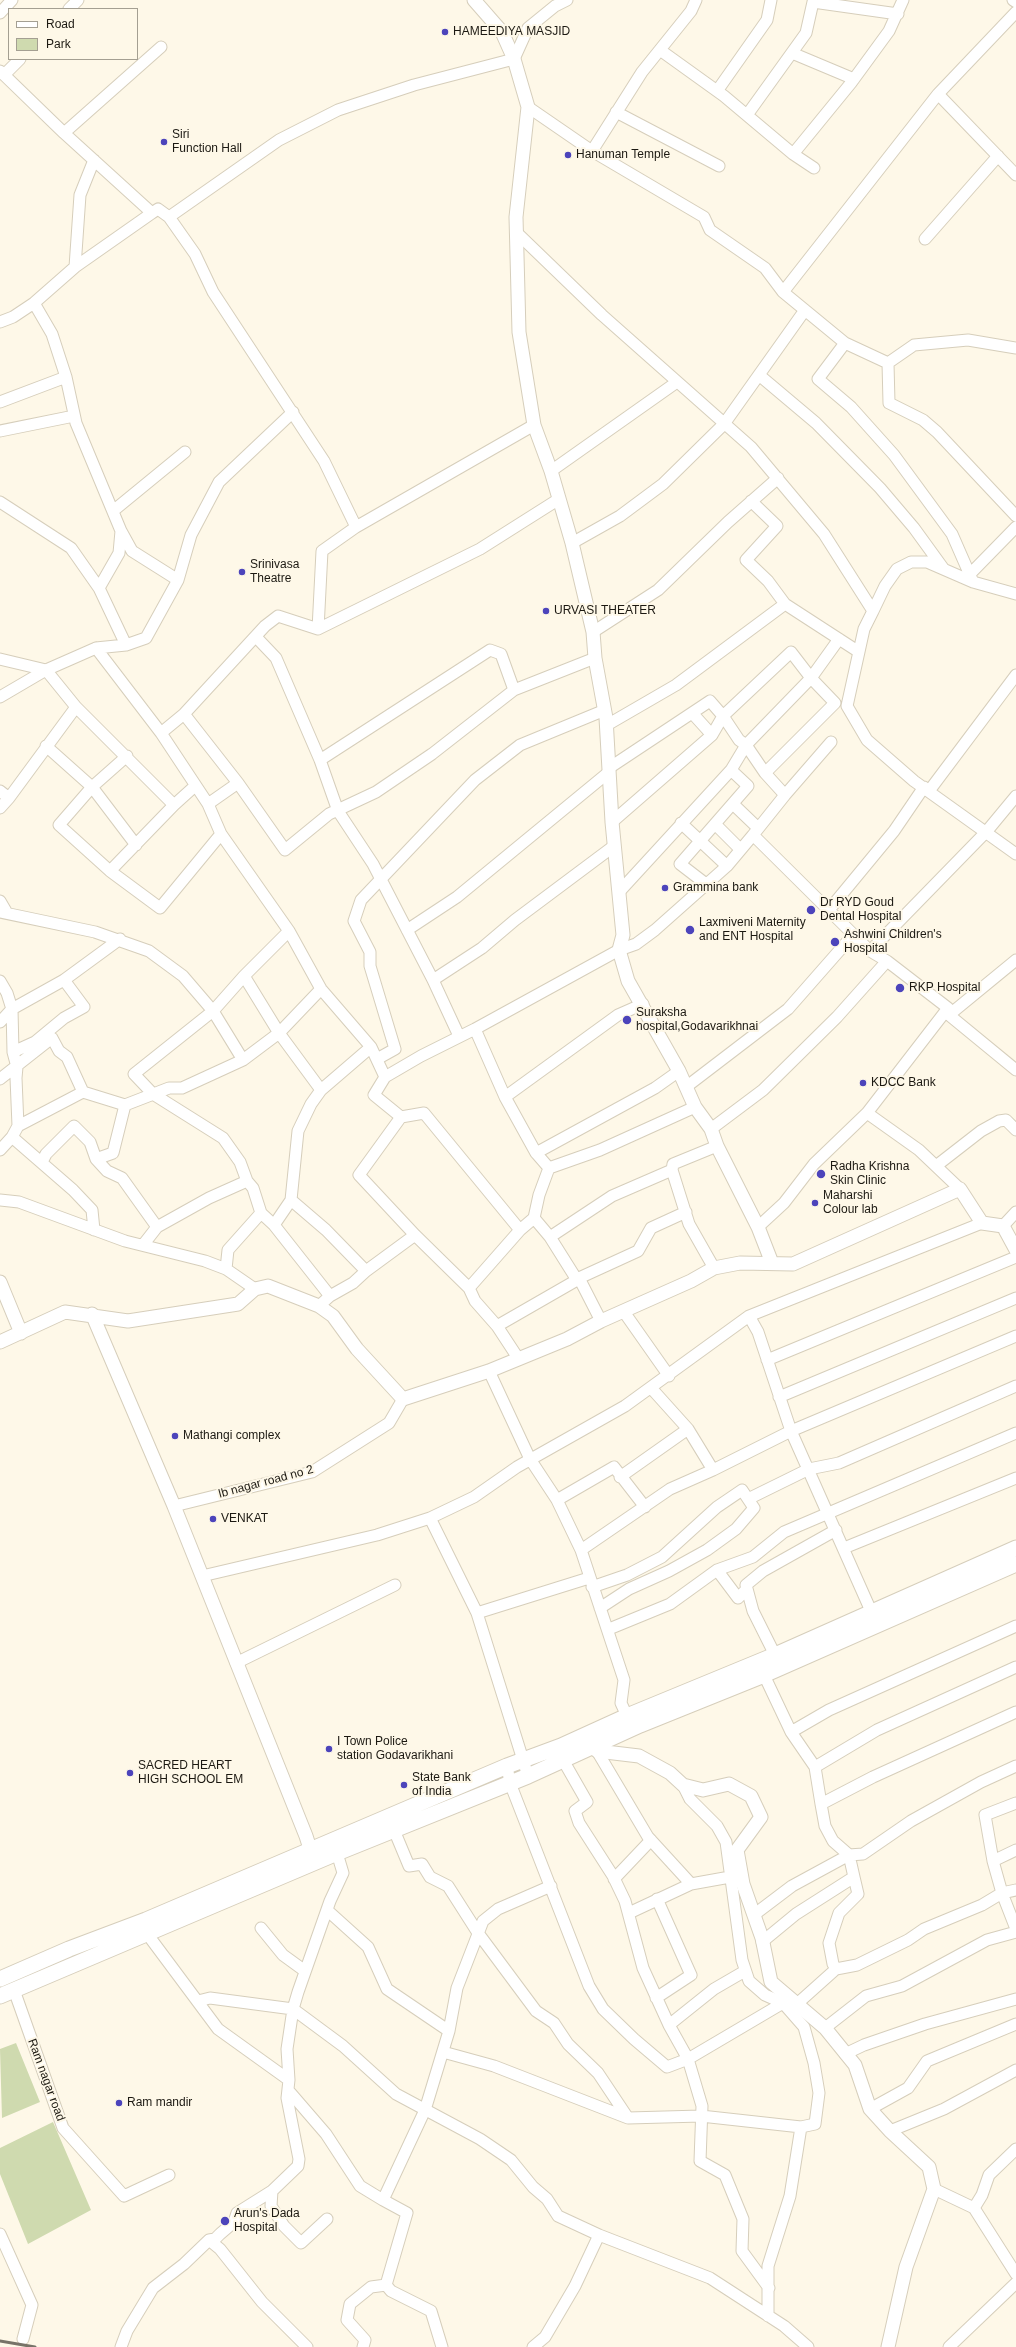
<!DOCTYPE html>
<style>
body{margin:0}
#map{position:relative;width:1016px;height:2347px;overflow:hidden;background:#fef8e8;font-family:Arial,sans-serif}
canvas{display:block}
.legend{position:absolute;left:8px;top:8px;width:130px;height:52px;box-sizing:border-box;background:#fef8e8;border:1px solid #a49f92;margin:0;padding:5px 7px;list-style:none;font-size:12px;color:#1c1912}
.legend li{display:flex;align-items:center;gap:8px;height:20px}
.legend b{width:20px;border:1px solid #a49f92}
</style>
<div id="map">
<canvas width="1016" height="2347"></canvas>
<ul class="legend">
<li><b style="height:5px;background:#fff"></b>Road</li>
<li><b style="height:11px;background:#cfdaaf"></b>Park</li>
</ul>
</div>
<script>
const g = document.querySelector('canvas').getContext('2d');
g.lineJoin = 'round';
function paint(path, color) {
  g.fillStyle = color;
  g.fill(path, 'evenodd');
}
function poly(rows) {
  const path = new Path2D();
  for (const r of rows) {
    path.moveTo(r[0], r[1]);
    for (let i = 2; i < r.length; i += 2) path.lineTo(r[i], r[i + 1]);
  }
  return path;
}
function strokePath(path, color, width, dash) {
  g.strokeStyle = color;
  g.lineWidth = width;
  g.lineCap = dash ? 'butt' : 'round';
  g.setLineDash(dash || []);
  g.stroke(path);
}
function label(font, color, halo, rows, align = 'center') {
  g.font = font + ' Arial,sans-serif';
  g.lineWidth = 4;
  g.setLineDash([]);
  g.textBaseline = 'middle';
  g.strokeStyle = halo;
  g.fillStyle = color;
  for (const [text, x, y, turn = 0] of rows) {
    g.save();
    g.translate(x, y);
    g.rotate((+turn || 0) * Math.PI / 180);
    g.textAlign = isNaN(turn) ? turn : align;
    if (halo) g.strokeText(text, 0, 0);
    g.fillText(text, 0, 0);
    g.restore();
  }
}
paint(poly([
 [16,2043,40,2102,2,2118,0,2049],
 [53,2122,91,2210,28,2244,0,2174,0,2148]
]), '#cfdaaf');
const minor = poly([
 [1013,0,1016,2],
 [69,9,78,0],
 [0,13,12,0],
 [660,50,724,96,793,154],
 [792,53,854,79],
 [0,71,64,133,152,213],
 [4,75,20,59],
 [717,91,767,20,771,0],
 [938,94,1016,12],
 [528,107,592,151,704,217,710,230,765,268,783,292,845,343,888,363,914,345,968,340,1016,348],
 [616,112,719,166],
 [747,115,806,33,813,2,898,14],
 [64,133,161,47],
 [592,151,642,72,691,11,696,0],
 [814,168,793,154,851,83,889,31,903,0],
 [169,217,195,254,213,292,324,461,356,527,534,425],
 [516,232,602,315,751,447,824,534,873,611,864,629,847,706,867,740,914,781,1016,854],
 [925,239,998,156],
 [75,267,80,195,94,160],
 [783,292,938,94,1016,175],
 [34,303,52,334,66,377,76,423,121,531,119,553,99,588,126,645],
 [0,322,13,317,34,303,75,267,152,213,158,209,169,217,279,140,338,110,414,85,514,59,528,28,555,6,567,0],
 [845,343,818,379,851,407,894,455,952,534,973,582],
 [888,363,889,403,923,420,937,432,1016,516],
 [759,375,816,423,880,488,914,528,943,568],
 [0,402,66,377],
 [0,431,74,416],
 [551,471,677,382],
 [751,501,777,526,746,560,768,581,785,604,859,652],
 [0,502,71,548,99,588],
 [113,511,185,452],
 [356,527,322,551,318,629,480,549,559,499],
 [121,531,132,551,178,580],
 [572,543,620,516,663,484,724,424,805,310],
 [971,573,1016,527],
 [873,611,885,586,897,569,911,562,927,562,973,582,1016,594],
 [593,632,658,590,728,522,778,478],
 [256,637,276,658,320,760],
 [96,648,126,645,146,638,178,580,191,535,219,482,293,412],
 [0,659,46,670,96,648,161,733,208,804,221,834,289,931,321,989,371,1047,385,1077,421,1056,475,1029,619,950,636,944,655,930,727,866,753,835,870,951,887,961,948,1008,949,1015,1016,1070],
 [0,697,46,670,76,707,9,798,0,791],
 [76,707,174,805,195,786],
 [184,714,238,783,285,850,329,814,376,792,432,754,514,690,595,658],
 [693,714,712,735],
 [607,725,676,685,785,604],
 [161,733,184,714,265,626,278,616,318,629],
 [46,746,92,787,136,845],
 [127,756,92,787,59,825,110,871,160,908,221,834],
 [609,768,710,701,723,716,739,740,746,745,765,773,785,795],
 [929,791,1016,675],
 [208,804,238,783],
 [733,804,758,828],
 [0,808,9,798],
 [612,822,712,735,723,716,791,652,811,678,839,639],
 [681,823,727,866],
 [716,825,740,849],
 [753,835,785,795,831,742],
 [110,871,174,805],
 [706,884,680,864,748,786,731,770],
 [619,892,731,770,746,745,811,678,835,703,765,773],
 [0,901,7,913],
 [828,911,894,831,924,787],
 [0,912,95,932,149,951,183,976,213,1011,243,1060],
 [407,930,457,897,609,772],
 [289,931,244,976,279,1033,321,1090],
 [870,951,987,831,1016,796],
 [244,976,213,1011,134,1074,153,1094,223,1138,240,1162,247,1181,253,1188,261,1213],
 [433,980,482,948,515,920,614,846],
 [0,981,7,993,12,1009,13,1052,17,1067,16,1078,18,1126,12,1137,73,1190,92,1210,94,1230],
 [643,1004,618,1015,505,1097,536,1153,549,1168,600,1150,695,1107],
 [948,1008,867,1113,919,1150,960,1189],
 [949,1015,1016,960],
 [0,1022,12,1009,64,980,120,939],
 [475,1029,505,1097],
 [459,1036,433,980,373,864,338,811,320,760,490,650,501,654,514,690],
 [13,1052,35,1042,64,1018,84,1007,64,980],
 [377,1059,395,1049,370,966,370,952,354,921,361,900,475,780,520,745,605,710],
 [385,1077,374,1095,401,1117,359,1175,415,1235,469,1288],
 [0,1079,52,1038,59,1051,67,1057,83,1092,18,1126],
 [686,1087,788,1009,853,935],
 [83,1092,125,1105],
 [401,1117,424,1113,520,1230],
 [711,1129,763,1090,837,1017,887,961],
 [0,1150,12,1137],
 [536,1153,655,1088,679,1071],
 [96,1159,113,1153,125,1105,169,1088,182,1088,243,1060,279,1033,321,989],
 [42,1162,46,1154,74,1126,90,1142,96,1159,107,1171,122,1178,157,1227],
 [936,1166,981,1131,999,1121,1006,1120,1016,1130],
 [672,1170,689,1224,714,1268],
 [0,1200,19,1202,125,1241,205,1261,226,1269],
 [291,1200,326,1230,366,1271],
 [534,1218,539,1195,549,1168],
 [274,1225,330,1296],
 [1003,1226,1016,1212],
 [758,1227,784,1203,814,1164,867,1113],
 [143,1245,157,1227,209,1198,247,1181],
 [579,1278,638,1251,651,1228,686,1212],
 [255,1289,226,1269,228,1250,261,1213,274,1225,291,1200,298,1131,311,1104,321,1090,371,1047],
 [319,1306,330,1296,353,1283,366,1271,415,1235],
 [624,1312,669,1376],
 [749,1316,758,1332,791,1431,871,1611],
 [601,1321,579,1278,577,1280,550,1237,612,1196,672,1170,673,1164,717,1146],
 [497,1326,577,1280],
 [518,1358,497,1326,475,1301,469,1288,520,1230,534,1218,550,1237],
 [767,1360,1016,1257],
 [489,1371,530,1459,557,1500,581,1550,624,1680,621,1703,627,1716],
 [652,1389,688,1429],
 [779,1397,1016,1298],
 [620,1477,688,1429,713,1470],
 [557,1500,614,1467,645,1507],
 [174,1506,312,1472,389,1423,403,1399],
 [430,1518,474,1497,517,1467,625,1406,749,1316,982,1223],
 [844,1548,1016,1478],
 [581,1550,670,1489,713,1470,791,1431,1016,1336],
 [717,1570,738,1598,747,1589],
 [202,1576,377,1535,430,1518,477,1613,528,1776],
 [592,1587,627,1575,662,1557,717,1507,742,1490,748,1499,809,1469,839,1463,1016,1386],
 [600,1608,629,1589,669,1571,707,1550,736,1529,754,1508,744,1493],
 [477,1613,589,1578],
 [609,1629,670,1604,717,1570,753,1557,784,1532,1016,1433],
 [775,1655,753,1611,746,1585,763,1571,836,1530],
 [236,1663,395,1585],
 [1016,1667,877,1730,815,1767,821,1804,873,1777,1016,1712],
 [764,1675,791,1732,815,1767],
 [791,1732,829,1710,1016,1626],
 [597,1751,648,1837,691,1884],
 [563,1760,587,1802,575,1811,579,1823,613,1876,625,1901,643,1968,669,2025,688,2059,702,2106,700,2161,725,2175,743,2219,742,2251,769,2288],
 [507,1766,510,1783,589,1986,603,2009,634,2039,667,2067,688,2059,783,2003,798,2003,836,1969,857,1965,908,1940,924,1929,982,1905,1002,1893,1016,1890],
 [683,1785,690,1799,717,1826,726,1842,742,1960,749,1981,765,1995,783,2003,804,2027,814,2063,819,2093,815,2124,801,2127,790,2196,768,2266,768,2316],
 [1016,1803,985,1815,993,1861,1002,1893,1016,1929],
 [821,1804,825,1826,833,1841,849,1855,854,1877],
 [394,1830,409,1866,422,1864,430,1877,448,1886,478,1933,536,2011,554,2023,568,2044,598,2073,628,2118],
 [993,1861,1016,1850],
 [614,1879,651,1840],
 [327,1910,368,1947,387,1989,449,2031],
 [629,1913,691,1884,730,1877,736,1880],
 [755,1914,792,1886,849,1855,863,1854,911,1821,981,1782,1016,1766],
 [261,1928,283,1955,305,1971],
 [148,1935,218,2029,289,2080],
 [762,1942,796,1914,854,1877,858,1894,839,1913,829,1943,833,1964,836,1969],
 [14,1990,63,2128,124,2196,169,2175],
 [656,1998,691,1975,657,1899],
 [198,2001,210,1998,293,2009,343,2046,396,2094,480,2139,511,2160,533,2187,547,2199,558,2216,599,2235,710,2278,784,2326,808,2347],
 [669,2025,714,1989,745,1971],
 [825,2028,866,1996,902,1986,987,1940,1016,1932],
 [443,2052,494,2066,628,2118,701,2116,801,2127],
 [845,2054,864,2045,925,2024,1016,1999],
 [288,2090,326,2134,360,2186,383,2200,425,2110,449,2031,457,1988,483,1921,498,1909,551,1886],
 [870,2109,908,2088,927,2061,1016,2024],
 [890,2131,944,2109,1016,2070],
 [934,2189,974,2208,982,2195,989,2175,1016,2149],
 [272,2191,271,2206,284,2226,301,2243,327,2219],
 [383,2200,407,2213,386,2285],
 [974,2208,1016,2274],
 [0,2234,32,2305,23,2339],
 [209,2240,220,2249,262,2302,307,2347],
 [121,2347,127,2331,153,2288,184,2264,209,2240,215,2239,220,2234,234,2222,237,2213,272,2191,298,2166,299,2159,287,2098,289,2080,287,2049,293,2009,298,1992,330,1901,343,1873,337,1853],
 [363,2347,365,2340,347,2320,350,2304,371,2287,386,2285,391,2291,431,2311,442,2347],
 [533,2347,545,2337,575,2286,599,2235],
 [949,2347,1016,2283]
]);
const tertiary = poly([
 [474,0,502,32,514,59,528,107,516,217,519,332,534,425,551,471,572,543,593,632,595,658,606,718,612,822,623,935,619,950,628,981,679,1071,695,1107,711,1129,717,1146,758,1227,772,1263],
 [0,1282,21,1333],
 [92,1314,174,1506,306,1836,313,1858],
 [0,1342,65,1312,128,1321,238,1304,255,1289,268,1286,319,1306,333,1316,357,1349,403,1399,489,1371,567,1339,601,1321,691,1281,714,1268,740,1263,793,1264,960,1189,982,1223,1003,1226,1016,1250],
 [593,1747,597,1751,639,1756,670,1773,683,1785,703,1790,729,1784,751,1796,761,1817,737,1850,743,1884,762,1938,771,1982,825,2028,855,2065,870,2109,890,2131,929,2167,934,2189,906,2267,888,2347]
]);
const secondary = poly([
 [0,1979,69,1949,146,1920,507,1766,561,1746,627,1716,775,1655,1016,1548],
 [0,1996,337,1853,528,1776,640,1725,764,1675,1016,1564]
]);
strokePath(minor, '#d6cebb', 13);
strokePath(tertiary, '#d6cebb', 15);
strokePath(secondary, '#d6cebb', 17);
strokePath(minor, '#fff', 11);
strokePath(tertiary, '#fff', 13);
strokePath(secondary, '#fff', 15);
strokePath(poly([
 [0,2341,35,2347]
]), '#777368', 3);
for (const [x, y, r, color] of [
 [445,32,4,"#4c44bb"],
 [164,142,4,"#4c44bb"],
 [568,155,4,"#4c44bb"],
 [242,572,4,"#4c44bb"],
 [546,611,4,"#4c44bb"],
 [665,888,4,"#4c44bb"],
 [811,910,5,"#4c44bb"],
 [690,930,5,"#4c44bb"],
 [835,942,5,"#4c44bb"],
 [900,988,5,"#4c44bb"],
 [627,1020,5,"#4c44bb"],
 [863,1083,4,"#4c44bb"],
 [821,1174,5,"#4c44bb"],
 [815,1203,4,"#4c44bb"],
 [175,1436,4,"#4c44bb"],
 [213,1519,4,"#4c44bb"],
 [329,1749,4,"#4c44bb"],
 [130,1773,4,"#4c44bb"],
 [404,1785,4,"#4c44bb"],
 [119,2103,4,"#4c44bb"],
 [225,2221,5,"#4c44bb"]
]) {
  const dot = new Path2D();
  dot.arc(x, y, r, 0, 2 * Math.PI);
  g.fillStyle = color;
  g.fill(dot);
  strokePath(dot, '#fef8e8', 1.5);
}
label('12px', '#1c1912', '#fef8e8', [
 ["HAMEEDIYA MASJID",453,32],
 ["Siri",172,135],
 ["Function Hall",172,149],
 ["Hanuman Temple",576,155],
 ["Srinivasa",250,565],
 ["Theatre",250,579],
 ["URVASI THEATER",554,611],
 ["Grammina bank",673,888],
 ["Dr RYD Goud",820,903],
 ["Dental Hospital",820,917],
 ["Laxmiveni Maternity",699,923],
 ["and ENT Hospital",699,937],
 ["Ashwini Children's",844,935],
 ["Hospital",844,949],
 ["RKP Hospital",909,988],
 ["Suraksha",636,1013],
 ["hospital,Godavarikhnai",636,1027],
 ["KDCC Bank",871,1083],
 ["Radha Krishna",830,1167],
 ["Skin Clinic",830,1181],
 ["Maharshi",823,1196],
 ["Colour lab",823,1210],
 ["Mathangi complex",183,1436],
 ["VENKAT",221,1519],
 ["I Town Police",337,1742],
 ["station Godavarikhani",337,1756],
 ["SACRED HEART",138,1766],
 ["HIGH SCHOOL EM",138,1780],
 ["State Bank",412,1778],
 ["of India",412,1792],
 ["Ram mandir",127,2103],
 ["Arun's Dada",234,2214],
 ["Hospital",234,2228]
], 'left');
label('12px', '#1c1912', '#fef8e8', [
 ["lb nagar road no 2",266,1482,-15],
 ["Ram nagar road",46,2080,70]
]);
</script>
